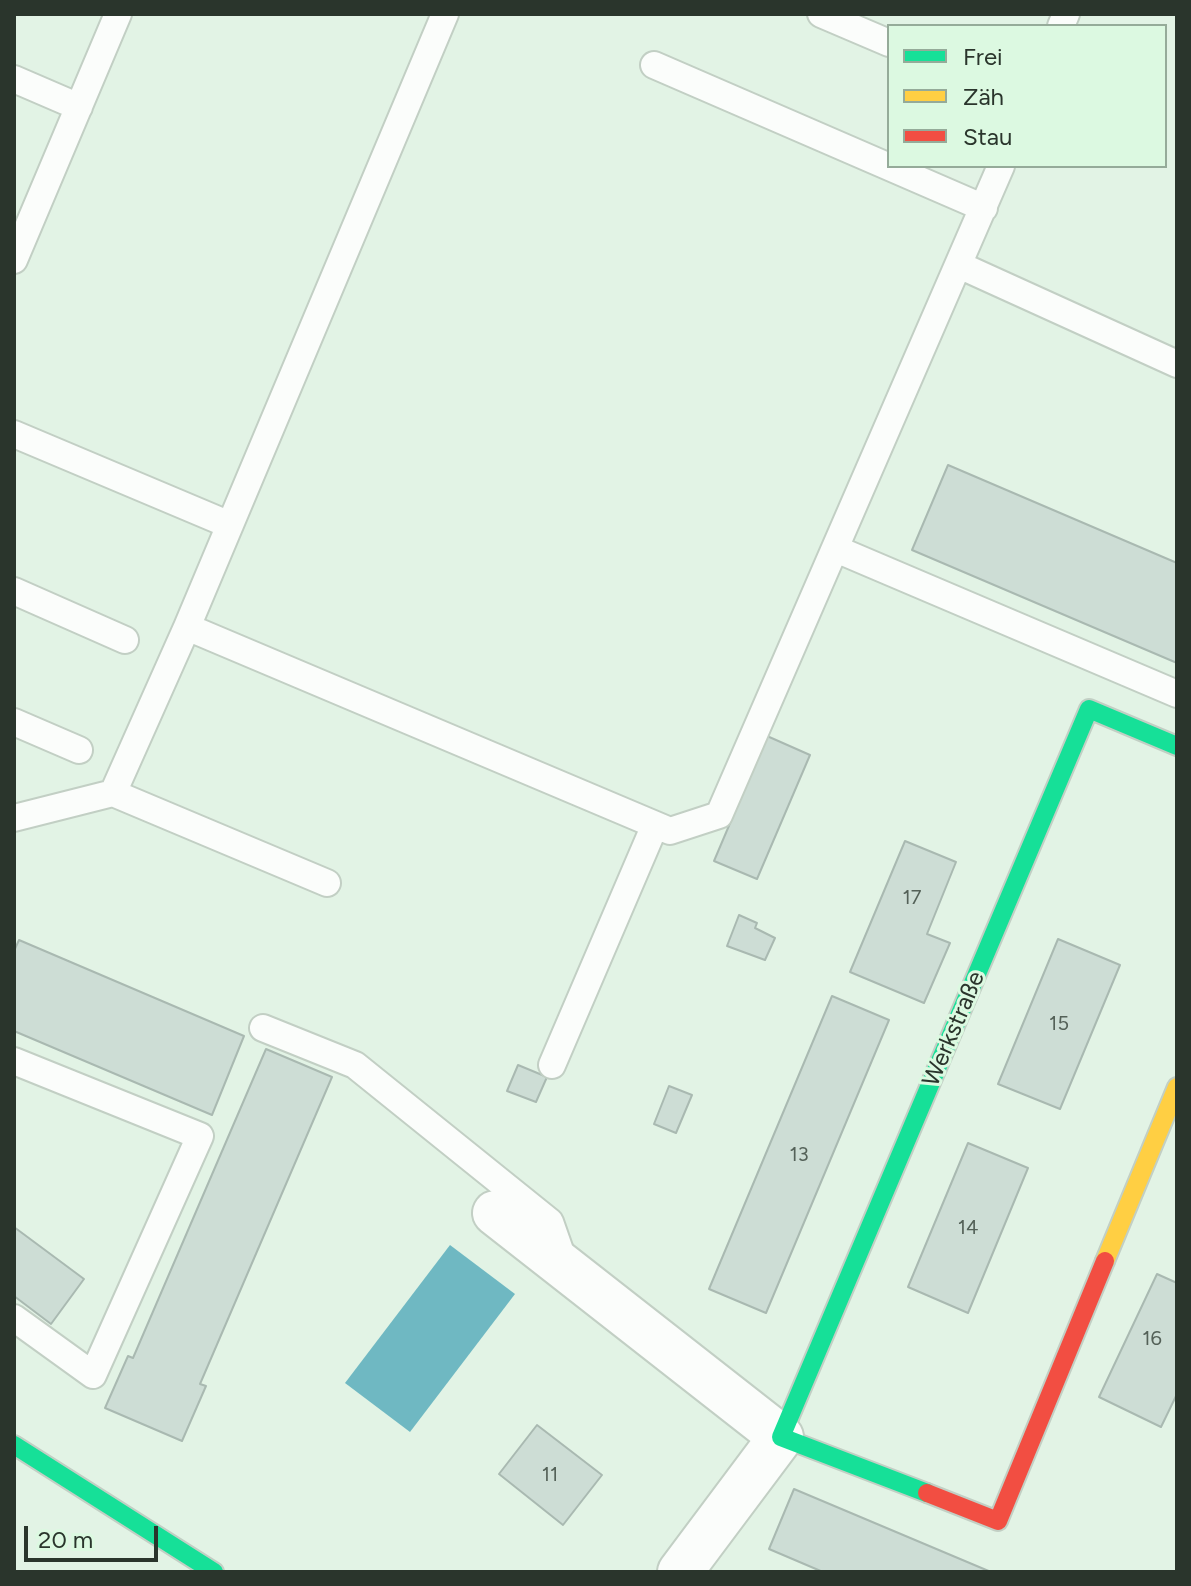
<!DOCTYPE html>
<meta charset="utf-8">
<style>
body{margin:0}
#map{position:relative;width:1191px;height:1586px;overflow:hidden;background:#e2f3e5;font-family:Figtree,sans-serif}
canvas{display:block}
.frame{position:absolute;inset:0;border:16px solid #2a352c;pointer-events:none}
.legend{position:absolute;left:887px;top:24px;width:280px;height:144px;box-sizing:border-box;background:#dcf9e1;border:2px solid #95ab99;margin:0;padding:10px 14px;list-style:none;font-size:24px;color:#2a352c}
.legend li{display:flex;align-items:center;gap:16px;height:40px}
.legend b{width:40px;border:2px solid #95ab99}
.scale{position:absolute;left:24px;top:1526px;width:134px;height:36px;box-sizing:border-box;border:4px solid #2a352c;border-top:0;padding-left:10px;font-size:24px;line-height:28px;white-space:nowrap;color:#2a352c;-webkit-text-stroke:6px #dcf9e1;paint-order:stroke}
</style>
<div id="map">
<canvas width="1191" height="1586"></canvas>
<div class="frame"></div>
<ul class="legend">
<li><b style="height:10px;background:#16e098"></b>Frei</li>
<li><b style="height:10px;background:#ffcf43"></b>Zäh</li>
<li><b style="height:10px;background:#f24e42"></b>Stau</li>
</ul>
<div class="scale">20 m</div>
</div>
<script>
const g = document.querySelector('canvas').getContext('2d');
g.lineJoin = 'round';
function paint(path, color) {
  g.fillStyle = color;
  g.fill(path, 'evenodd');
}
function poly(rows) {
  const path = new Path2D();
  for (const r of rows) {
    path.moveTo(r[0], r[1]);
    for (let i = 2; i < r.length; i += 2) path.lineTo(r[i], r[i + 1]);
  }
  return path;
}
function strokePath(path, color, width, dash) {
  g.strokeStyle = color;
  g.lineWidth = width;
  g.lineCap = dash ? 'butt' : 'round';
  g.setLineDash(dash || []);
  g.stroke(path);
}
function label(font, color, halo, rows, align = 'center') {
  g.font = font + ' Figtree,sans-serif';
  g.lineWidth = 6;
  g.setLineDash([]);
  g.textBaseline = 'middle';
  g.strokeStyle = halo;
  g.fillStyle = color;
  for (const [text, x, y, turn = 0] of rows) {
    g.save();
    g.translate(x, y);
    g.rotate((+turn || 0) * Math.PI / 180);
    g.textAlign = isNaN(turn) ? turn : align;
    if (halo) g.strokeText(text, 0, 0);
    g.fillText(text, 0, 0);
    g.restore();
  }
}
paint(poly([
 [450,1245,515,1294,410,1432,345,1383]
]), '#6fb8c2');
const building = poly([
 [948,465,1177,563,1177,663,912,550,948,465],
 [767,736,810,755,757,879,714,861,767,736],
 [905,841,956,862,927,934,950,943,924,1003,850,972,905,841],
 [739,915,757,923,755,928,775,938,765,960,727,946,739,915],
 [1058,939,1120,965,1060,1109,998,1084,1058,939],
 [19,940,244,1036,212,1115,14,1031,14,951,19,940],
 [832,996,889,1020,766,1313,709,1289,832,996],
 [266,1049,332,1077,200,1384,206,1386,182,1441,105,1408,128,1356,133,1358,266,1049],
 [518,1065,547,1077,536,1102,507,1091,518,1065],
 [669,1086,692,1095,676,1133,654,1124,669,1086],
 [968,1143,1028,1168,968,1313,908,1287,968,1143],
 [14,1227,84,1279,51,1324,14,1296,14,1227],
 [1157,1274,1177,1283,1177,1394,1161,1427,1099,1397,1157,1274],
 [537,1425,602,1475,563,1525,499,1474,537,1425],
 [794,1489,991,1572,823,1572,769,1549,794,1489]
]);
paint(building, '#cdddd5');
strokePath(building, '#a9b9b1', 2);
const lane = poly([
 [821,14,889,43],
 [1061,26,1066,14],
 [654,65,984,208],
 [14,79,79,107],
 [14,260,118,14],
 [959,265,1177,364],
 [14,434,230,525],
 [836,549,1177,694],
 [14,591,125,640],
 [187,627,670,831,719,815,1001,166],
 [14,722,79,750],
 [113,793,327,883],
 [14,818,113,793,187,627,445,14],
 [263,1028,355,1065,550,1222,564,1262],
 [14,1061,200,1136,93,1375,14,1318],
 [552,1065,655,825]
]);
const street = poly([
 [495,1213,781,1437,680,1572]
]);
const fast = poly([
 [14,1445,214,1572],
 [927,1493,781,1437,1089,709,1177,746]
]);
const slow = poly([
 [1105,1261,1177,1087]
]);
const jam = poly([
 [927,1493,998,1521,1105,1261]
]);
strokePath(lane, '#c2cfc4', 30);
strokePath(street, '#c2cfc4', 48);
strokePath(fast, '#c2cfc4', 22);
strokePath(slow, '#c2cfc4', 22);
strokePath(jam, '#c2cfc4', 22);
strokePath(lane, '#fbfdfb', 26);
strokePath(street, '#fbfdfb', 44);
strokePath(fast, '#16e098', 18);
strokePath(slow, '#ffcf43', 18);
strokePath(jam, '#f24e42', 18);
label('20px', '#546158', null, [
 ["17",912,898],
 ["15",1059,1024],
 ["13",799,1155],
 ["14",968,1228],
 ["16",1152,1339],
 ["11",550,1475]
]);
label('24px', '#2a352c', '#dcf9e1', [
 ["Werkstraße",954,1029,-67]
]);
</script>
